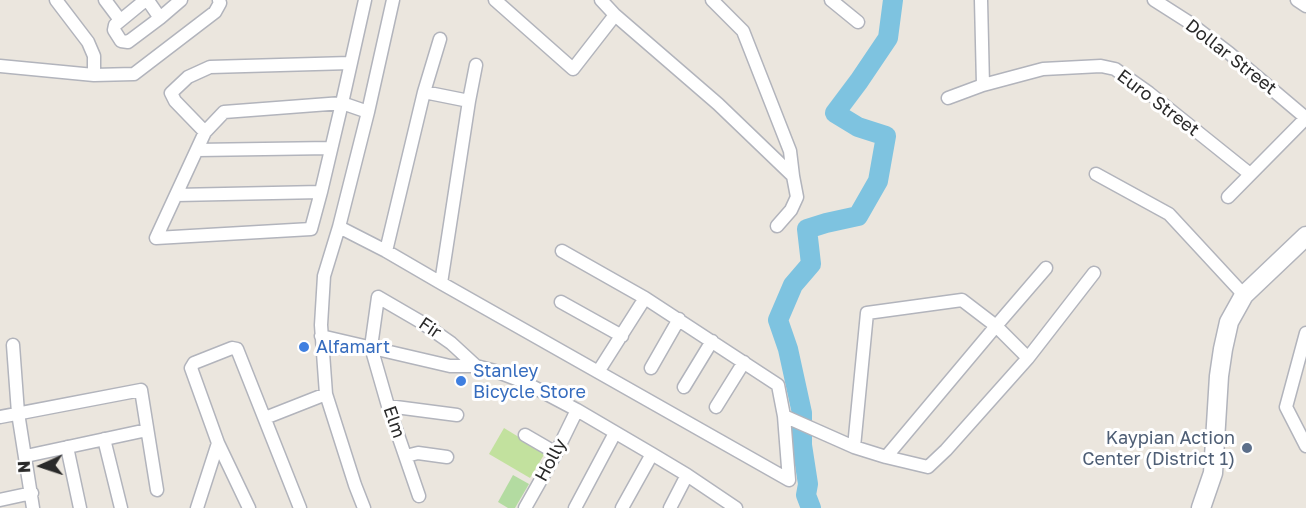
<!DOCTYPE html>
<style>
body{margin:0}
#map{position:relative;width:1306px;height:508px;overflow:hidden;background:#ebe6de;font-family:"Golos Text",sans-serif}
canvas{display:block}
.north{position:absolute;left:12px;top:436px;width:60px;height:60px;-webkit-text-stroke:4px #fff;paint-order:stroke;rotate:267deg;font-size:16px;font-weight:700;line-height:24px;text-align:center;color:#2a2a2a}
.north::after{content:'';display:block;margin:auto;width:21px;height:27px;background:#2a2a2a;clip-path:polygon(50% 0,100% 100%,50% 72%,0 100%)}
</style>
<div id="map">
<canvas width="1306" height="508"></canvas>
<div class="north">N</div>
</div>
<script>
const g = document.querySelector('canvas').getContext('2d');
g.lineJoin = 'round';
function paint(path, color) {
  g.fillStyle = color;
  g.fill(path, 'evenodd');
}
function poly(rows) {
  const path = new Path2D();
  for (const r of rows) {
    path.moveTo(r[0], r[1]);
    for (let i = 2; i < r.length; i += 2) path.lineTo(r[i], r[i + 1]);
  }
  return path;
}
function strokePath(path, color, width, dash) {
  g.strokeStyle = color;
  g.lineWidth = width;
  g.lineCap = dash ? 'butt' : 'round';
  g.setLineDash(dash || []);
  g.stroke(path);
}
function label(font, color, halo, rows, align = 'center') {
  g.font = font + ' "Golos Text",sans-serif';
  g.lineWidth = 6;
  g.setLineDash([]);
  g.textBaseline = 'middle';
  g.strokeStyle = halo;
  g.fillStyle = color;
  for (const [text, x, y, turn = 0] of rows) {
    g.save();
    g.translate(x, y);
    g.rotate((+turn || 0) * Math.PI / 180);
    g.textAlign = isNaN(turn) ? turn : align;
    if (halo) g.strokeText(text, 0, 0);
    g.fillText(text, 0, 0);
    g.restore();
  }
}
paint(poly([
 [513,475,529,484,515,508,508,508,498,502]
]), '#b3dba1');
paint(poly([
 [504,428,545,453,530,478,489,454]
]), '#c2e19e');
strokePath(poly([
 [811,508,806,495,808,484,802,445,802,413,788,349,778,320,793,285,811,264,807,229,826,223,858,216,878,181,886,136,858,127,835,113,859,81,888,38,893,0]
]), '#7ec3e0', 20);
const street = poly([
 [56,0,88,42,94,56,94,75],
 [105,0,120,20],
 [365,0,342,103,321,192,311,229,156,238,205,132,224,112,342,103,368,112],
 [495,0,573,69,615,15,601,0],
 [712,0,743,31,790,151,793,176],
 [831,0,858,22],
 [981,0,983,85],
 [1154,0,1187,21,1229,53,1306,118],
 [1297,0,1306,6],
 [615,15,718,104,793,176,797,197,791,210,777,226],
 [160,18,149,2,143,2,115,25,114,30,121,41,128,42,160,18,181,0],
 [0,66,94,75,134,74,215,12,220,3,219,0],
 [424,92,469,101],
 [948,98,983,85,1043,69,1101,66,1115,69,1149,93,1250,174],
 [205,132,175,101,171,93,188,77,210,67,350,63],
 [197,150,331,148],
 [1096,174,1169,214,1244,295],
 [176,195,321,192],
 [1228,197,1306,118],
 [339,227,386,251,441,283,789,480],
 [386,251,424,92,440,39],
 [562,251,645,298,778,385,784,416,789,480],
 [441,283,469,101,476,65],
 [561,302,622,336],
 [1306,333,1286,407,1306,446],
 [321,336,450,366,476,366,495,371,524,382,577,410,652,454,687,475,736,508],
 [13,345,18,413,33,508],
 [651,368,679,319],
 [598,372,645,298],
 [684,387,712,341],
 [388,406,457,415],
 [716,407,744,362],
 [784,416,854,447,886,457,928,467,946,450,1028,358,1094,273],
 [0,417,141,390,157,490],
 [265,418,326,394],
 [525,435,556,453],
 [104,439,121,508],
 [67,447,80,508],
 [854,447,867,313,962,300,996,326,1028,358],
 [26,456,147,430],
 [406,456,418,453,447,457],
 [886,457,996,326,1046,268],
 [419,496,388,406,371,347,378,297,421,322,451,343,476,366],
 [0,500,32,493],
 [197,508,218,443],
 [249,508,218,443,191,368,194,363,232,348,237,349,300,508],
 [364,508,355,485,326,394,321,325,324,276,339,227,368,112,393,0],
 [525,508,556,453,577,410],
 [575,508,615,433],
 [622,508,652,454],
 [670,508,687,475]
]);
const secondary = poly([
 [1201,508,1213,473,1219,376,1223,349,1229,322,1244,295,1306,236]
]);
strokePath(street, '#b2b4bc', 15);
strokePath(secondary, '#b2b4bc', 21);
strokePath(street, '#fff', 12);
strokePath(secondary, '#fff', 18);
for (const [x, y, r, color] of [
 [304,347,6,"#3f7fe0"],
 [461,381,6,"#3f7fe0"],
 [1247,448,6,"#5c6f8a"]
]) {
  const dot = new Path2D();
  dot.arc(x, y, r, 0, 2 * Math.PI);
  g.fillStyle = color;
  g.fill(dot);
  strokePath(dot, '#fff', 2);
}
label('18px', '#2a2a2a', '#fff', [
 ["Dollar Street",1231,57,38],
 ["Euro Street",1158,103,37],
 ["Fir",430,328,34],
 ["Elm",394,422,71],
 ["Holly",551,460,-62]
]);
label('18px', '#366cbe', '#fff', [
 ["Alfamart",316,347],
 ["Stanley",473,371],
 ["Bicycle Store",473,392]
], 'left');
label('18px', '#4e5e75', '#fff', [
 ["Kaypian Action",1235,438],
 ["Center (District 1)",1235,459]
], 'right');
</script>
